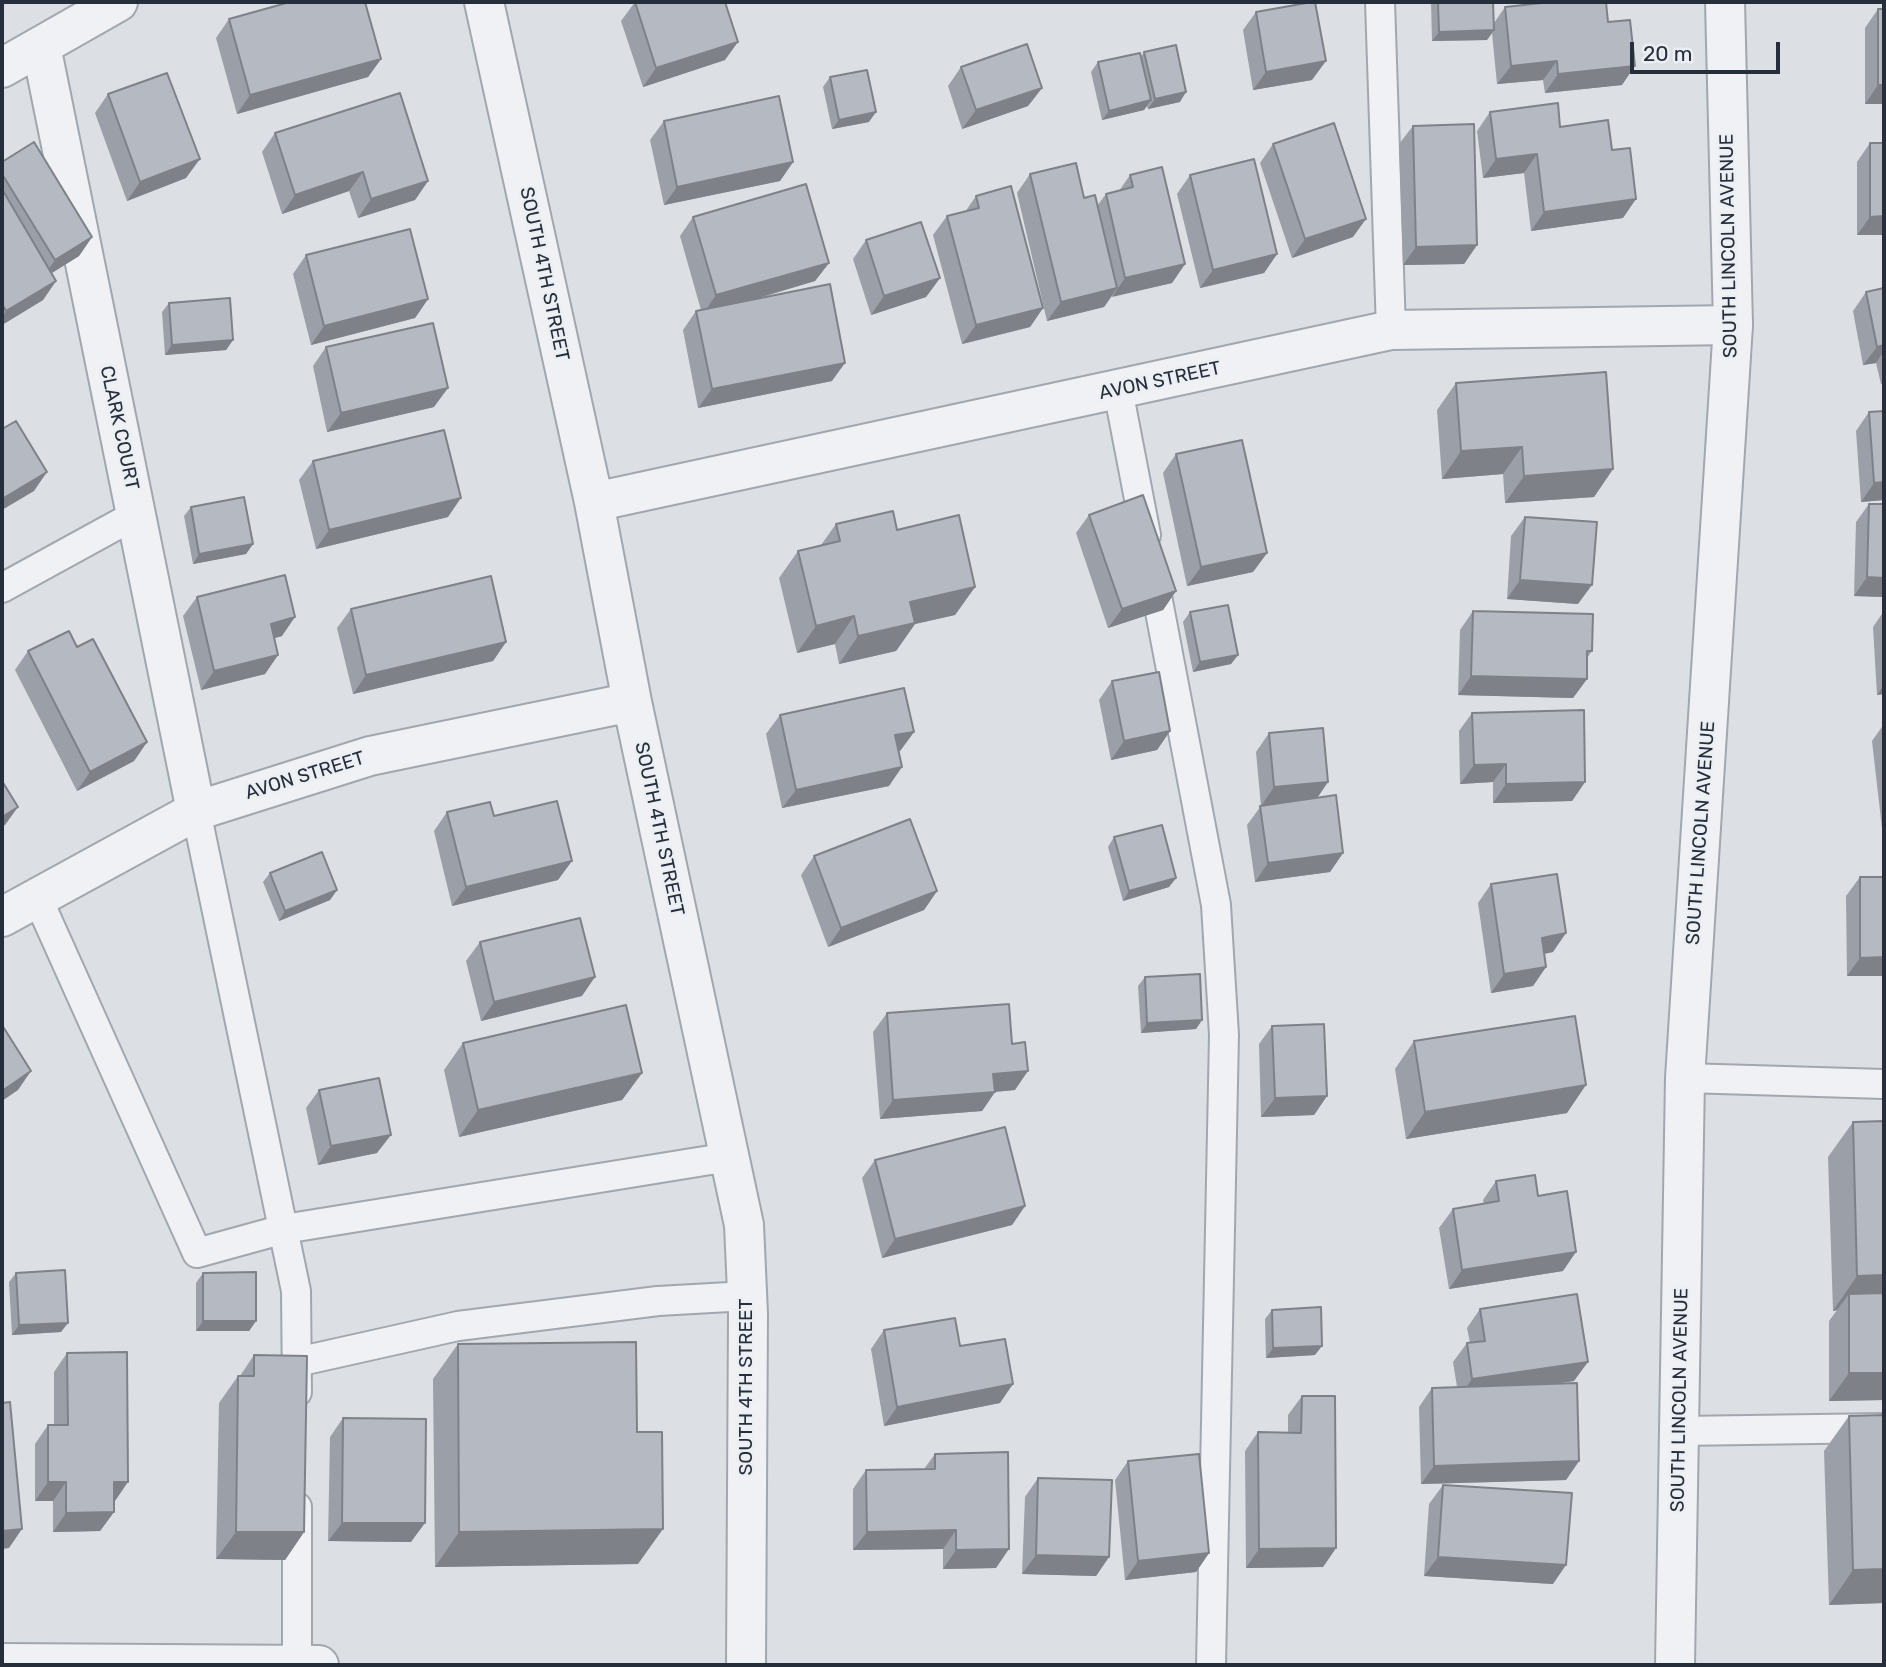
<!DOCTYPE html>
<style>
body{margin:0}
#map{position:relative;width:1886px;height:1667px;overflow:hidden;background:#dce0e5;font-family:Rubik,sans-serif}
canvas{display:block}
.frame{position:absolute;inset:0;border:4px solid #272e3b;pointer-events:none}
.scale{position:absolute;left:1630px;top:42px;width:150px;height:32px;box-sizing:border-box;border:4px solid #272e3b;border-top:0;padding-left:9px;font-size:21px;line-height:24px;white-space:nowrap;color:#272e3b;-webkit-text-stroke:5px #ebeff3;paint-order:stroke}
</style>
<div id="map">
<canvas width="1886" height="1667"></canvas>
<div class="frame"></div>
<div class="scale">20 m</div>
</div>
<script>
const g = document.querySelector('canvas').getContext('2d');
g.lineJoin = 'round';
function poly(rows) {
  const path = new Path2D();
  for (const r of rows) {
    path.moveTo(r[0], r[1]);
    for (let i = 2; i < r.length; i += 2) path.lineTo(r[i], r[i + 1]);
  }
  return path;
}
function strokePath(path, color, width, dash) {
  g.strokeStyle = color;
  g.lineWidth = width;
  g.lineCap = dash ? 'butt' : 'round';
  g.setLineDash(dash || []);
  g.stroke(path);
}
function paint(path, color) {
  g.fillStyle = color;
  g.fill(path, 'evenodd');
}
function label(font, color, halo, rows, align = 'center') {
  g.font = font + ' Rubik,sans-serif';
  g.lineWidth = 5;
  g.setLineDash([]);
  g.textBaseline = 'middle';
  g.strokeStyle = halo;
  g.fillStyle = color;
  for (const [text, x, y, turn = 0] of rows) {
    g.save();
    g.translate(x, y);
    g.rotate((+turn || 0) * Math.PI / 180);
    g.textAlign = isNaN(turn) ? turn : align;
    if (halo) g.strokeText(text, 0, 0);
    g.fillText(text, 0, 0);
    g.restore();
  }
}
const service = poly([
 [1380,2,1391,330],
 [1118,390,1146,535],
 [1153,575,1216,905,1224,1035,1211,1665],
 [2,588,137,514],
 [196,811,296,1291,297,1392],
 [37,897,197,1253,284,1229,729,1157],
 [1685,1078,1884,1084],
 [297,1362,458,1326,658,1301,747,1296],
 [1680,1431,1884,1428],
 [297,1665,297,1507]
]);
const minor = poly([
 [484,2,594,502,632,702,744,1225,748,1314,746,1665],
 [41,46,196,811],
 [2,68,118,2],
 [594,502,1391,330,1733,325],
 [2,917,196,811,370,756,632,702],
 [2,1663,319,1665]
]);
const tertiary = poly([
 [1675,1665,1685,1078,1733,325,1725,2]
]);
strokePath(service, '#a2a7af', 32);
strokePath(minor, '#a2a7af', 42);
strokePath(tertiary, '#a2a7af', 42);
strokePath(service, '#eff1f4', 28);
strokePath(minor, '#eff1f4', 38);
strokePath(tertiary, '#eff1f4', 38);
paint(poly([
 [635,2,725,60,643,87,621,21],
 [1431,2,1493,2,1494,23,1505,7,1608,22,1622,85,1545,93,1543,80,1497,84,1492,33,1487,40,1432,41],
 [1878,9,1884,9,1884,104,1865,104,1865,28],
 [1256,12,1312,80,1253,90,1243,30],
 [229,19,381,59,368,77,237,114,216,38],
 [1144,52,1180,102,1148,109,1147,106,1144,110,1102,120,1091,72,1098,62,1141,57],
 [961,67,1042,88,1028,106,962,129,948,86],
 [830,77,869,122,832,129,823,87],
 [108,94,186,178,127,201,95,113],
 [1490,112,1560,127,1612,150,1623,218,1531,231,1524,173,1483,178,1477,131],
 [664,121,793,162,780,181,664,205,650,140],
 [1413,126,1477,245,1464,264,1403,265,1399,144],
 [275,133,428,181,415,200,358,218,349,191,282,214,262,152],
 [1870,143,1884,235,1857,235,1857,162],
 [1273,144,1353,237,1292,258,1260,163],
 [2,162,92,237,79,256,52,273,56,281,43,300,2,325],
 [1030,174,1084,198,1097,206,1106,194,1119,191,1130,175,1185,264,1172,283,1112,296,1104,307,1047,321,1017,193],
 [1190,175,1277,254,1264,273,1200,288,1177,194],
 [976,196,1043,308,1030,327,962,344,933,235,947,216,965,212],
 [693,217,829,263,815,281,756,299,832,381,698,408,683,330,696,311,701,310,680,236],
 [866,240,940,278,926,297,871,315,853,259],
 [306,255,428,299,415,318,311,345,293,274],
 [1884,288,1884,384,1881,384,1876,363,1863,365,1853,311,1866,292],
 [169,303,233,340,226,350,165,355,162,312],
 [326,347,434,407,327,432,313,366],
 [1456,383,1613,469,1594,497,1505,503,1503,474,1442,479,1437,410],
 [1869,412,1884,500,1861,502,1856,431],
 [1176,454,1267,553,1253,572,1187,586,1163,473],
 [313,461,448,517,316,549,299,480],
 [1869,504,1884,504,1884,597,1854,596,1856,522],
 [191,507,253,544,246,554,193,564,184,516],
 [1089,515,1176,591,1163,610,1108,628,1076,533],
 [1525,517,1578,604,1507,599,1511,536],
 [836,524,897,530,975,587,955,615,915,624,896,651,839,664,835,644,797,653,779,578,798,551,821,545],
 [197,597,282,636,274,638,278,655,265,674,201,690,183,616],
 [351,609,506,642,493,661,353,694,337,628],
 [1473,611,1592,651,1587,658,1587,679,1573,698,1458,695,1460,630],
 [1884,611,1884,694,1877,695,1873,627],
 [1190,612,1238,655,1231,664,1193,672,1183,622],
 [77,647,147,742,134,761,77,791,15,670,28,651],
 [1112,681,1170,731,1157,750,1111,760,1099,700],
 [1472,713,1585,782,1572,801,1493,803,1493,782,1460,784,1459,731],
 [780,715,914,732,900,751,899,751,889,786,782,808,766,734],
 [1884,724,1884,846,1872,741],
 [1269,733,1328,782,1317,798,1343,853,1330,872,1255,882,1247,825,1261,806,1256,752],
 [447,812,494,816,558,880,452,906,434,831],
 [1114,837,1176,878,1169,887,1123,901,1108,847],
 [814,856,937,891,924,910,828,947,801,875],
 [270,873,337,890,330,900,279,921,263,882],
 [1860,877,1884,877,1884,976,1847,976,1846,896],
 [1491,884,1553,952,1544,954,1546,967,1533,986,1491,993,1478,903],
 [480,942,582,996,481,1021,466,961],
 [1145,977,1202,1020,1196,1029,1141,1033,1138,986],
 [887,1013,1015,1090,995,1092,982,1111,880,1119,873,1032],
 [1272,1026,1327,1096,1314,1115,1261,1117,1259,1044],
 [1414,1041,1567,1113,1406,1139,1395,1069],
 [463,1043,642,1073,622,1100,459,1137,444,1070],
 [319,1090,377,1153,318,1165,306,1108],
 [1884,1121,1884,1400,1829,1401,1829,1321,1837,1310,1833,1311,1828,1157,1853,1122],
 [875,1160,1025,1206,1012,1225,882,1258,862,1178],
 [1496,1181,1563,1271,1449,1289,1439,1228,1453,1209,1484,1204,1483,1200],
 [16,1273,61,1332,12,1335,9,1282],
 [203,1273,256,1321,249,1331,196,1331,196,1283],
 [1480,1309,1574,1381,1552,1384,1579,1461,1566,1480,1421,1484,1419,1407,1432,1388,1457,1387,1453,1362,1467,1343,1470,1343,1467,1328],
 [1272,1310,1315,1355,1266,1358,1265,1319],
 [884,1330,960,1346,1000,1403,884,1426,871,1349],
 [458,1344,637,1432,638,1564,435,1567,433,1379],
 [67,1353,115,1501,114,1512,100,1531,53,1532,53,1501,35,1501,35,1444,48,1425,54,1425,54,1372],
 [254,1355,304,1532,285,1560,216,1559,219,1403,238,1376,240,1376],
 [1302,1396,1336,1548,1323,1567,1246,1568,1245,1451,1258,1432,1288,1433,1288,1415],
 [1849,1416,1884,1603,1829,1605,1824,1451],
 [343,1418,411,1542,328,1541,330,1437],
 [935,1454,996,1568,943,1569,943,1549,853,1550,853,1489,866,1470,924,1469],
 [1128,1461,1209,1553,1196,1572,1125,1580,1115,1480],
 [1038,1478,1109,1557,1096,1576,1022,1574,1025,1497],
 [1443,1485,1553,1584,1424,1576,1429,1504]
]), '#9b9fa7');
paint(poly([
 [1494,30,1487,40,1432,41,1439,32],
 [738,42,725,60,643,87,656,68],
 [381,59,368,77,237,114,250,95],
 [1326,61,1312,80,1253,90,1266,72],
 [1557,61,1543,80,1497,84,1511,66],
 [1635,66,1622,85,1545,93,1558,74],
 [1878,85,1884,85,1884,104,1865,104],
 [1042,88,1028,106,962,129,976,110],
 [1186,92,1180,102,1148,109,1155,99],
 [1151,100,1144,110,1102,120,1109,111],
 [876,112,869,122,832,129,839,120],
 [1537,154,1524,173,1483,178,1496,159],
 [200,159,186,178,127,201,140,182],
 [793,162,780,181,664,205,677,187],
 [363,172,349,191,282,214,295,195],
 [428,181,415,200,358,218,371,199],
 [1636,199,1623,218,1531,231,1544,212],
 [1884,216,1884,235,1857,235,1870,217],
 [1366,219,1353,237,1292,258,1305,239],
 [92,237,79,256,42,279,55,260],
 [1477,245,1464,264,1403,265,1416,247],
 [1277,254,1264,273,1200,288,1213,270],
 [829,263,815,281,703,314,716,295],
 [1185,264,1172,283,1112,297,1125,278],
 [940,278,926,297,871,315,884,296],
 [56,281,43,300,2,325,2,318,6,311],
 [1117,288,1104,307,1047,321,1061,302],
 [428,299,415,318,311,345,324,326],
 [1043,308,1030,327,962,344,976,325],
 [233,340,226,350,165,355,172,345],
 [1884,345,1884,351,1876,363,1863,365,1877,347],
 [845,363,832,381,698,408,712,389],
 [448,388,434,407,327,432,341,413],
 [1522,447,1503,474,1442,479,1461,451],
 [1613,469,1594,497,1505,503,1524,476],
 [47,472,34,491,2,510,2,499],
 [1884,482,1884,500,1861,502,1874,483],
 [461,498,448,517,316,549,329,530],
 [253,544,246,554,193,564,199,554],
 [1267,553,1253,572,1187,586,1201,567],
 [1867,577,1884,578,1884,597,1854,596],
 [1520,580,1592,585,1578,604,1507,599],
 [975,587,955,615,915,624,896,651,839,664,858,636,910,602],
 [1176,591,1163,610,1108,628,1122,609],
 [854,616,835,644,797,653,816,626],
 [295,617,282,636,258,643,271,624],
 [506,642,493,661,353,694,366,675],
 [278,655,265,674,201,690,214,671],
 [1238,655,1231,664,1193,672,1200,662],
 [1471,676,1587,679,1573,698,1458,695],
 [1884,685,1884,694,1877,695],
 [1170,731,1157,750,1111,760,1124,741],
 [914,732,900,751,882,754,895,735],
 [147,742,134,761,77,791,90,772],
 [1506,764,1493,782,1460,784,1474,765],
 [902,767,889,786,782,808,796,790],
 [1328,782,1315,801,1261,806,1274,787],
 [1585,782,1572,801,1493,803,1506,784],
 [18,807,5,825,2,827,2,817],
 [1343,853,1330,872,1255,882,1268,863],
 [572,861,558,880,452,906,466,887],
 [1176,878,1169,887,1123,901,1129,891],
 [337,890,330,900,279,921,285,911],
 [937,891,924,910,828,947,841,928],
 [1566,933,1553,952,1528,957,1542,938],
 [1884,957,1884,976,1847,976,1860,958],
 [1546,967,1533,986,1491,993,1504,974],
 [595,977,582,996,481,1021,494,1002],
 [1202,1020,1196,1029,1141,1033,1147,1023],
 [31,1071,18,1090,2,1101,2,1091],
 [1028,1071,1015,1090,980,1093,993,1074],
 [642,1073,622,1100,459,1137,478,1110],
 [1586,1085,1567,1113,1406,1139,1425,1112],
 [995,1092,982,1111,880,1119,893,1100],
 [1327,1096,1314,1115,1261,1117,1275,1098],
 [391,1135,377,1153,318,1165,331,1146],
 [1025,1206,1012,1225,882,1258,895,1239],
 [1576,1252,1563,1271,1449,1289,1462,1270],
 [1884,1275,1884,1309,1849,1294,1837,1310,1833,1311,1857,1276],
 [203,1321,256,1321,249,1331,196,1331],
 [68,1323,61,1332,12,1335,19,1325],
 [1322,1346,1315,1355,1266,1358,1273,1348],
 [1588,1362,1574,1381,1459,1398,1472,1379],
 [1849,1373,1884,1373,1884,1400,1829,1401],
 [1013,1384,1000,1403,884,1426,897,1407],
 [1579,1461,1566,1480,1421,1484,1434,1466],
 [48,1482,66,1482,53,1501,35,1501],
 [114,1482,128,1482,115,1501,100,1501],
 [114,1512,100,1531,53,1532,66,1513],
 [342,1523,425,1523,411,1542,328,1541],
 [22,1529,9,1548,2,1549,2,1531],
 [663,1529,638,1564,435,1567,459,1532],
 [956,1530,943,1549,853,1550,867,1532],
 [236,1532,304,1532,285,1560,216,1559],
 [1336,1548,1323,1567,1246,1568,1259,1549],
 [1009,1549,996,1568,943,1569,956,1550],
 [1209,1553,1196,1572,1125,1580,1138,1561],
 [1036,1555,1109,1557,1096,1576,1022,1574],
 [1438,1557,1566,1565,1553,1584,1424,1576],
 [1884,1569,1884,1603,1829,1605,1853,1570]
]), '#7e8288');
const building = poly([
 [290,2,365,2,381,59,250,95,229,19,290,2],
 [635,2,725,2,738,42,656,68,635,2],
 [1312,2,1315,2,1326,61,1266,72,1256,12,1312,2],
 [1438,2,1493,2,1494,30,1439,32,1438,2],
 [1551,2,1606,2,1608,22,1630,20,1635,66,1558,74,1557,61,1511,66,1505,7,1551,2],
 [1878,9,1884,9,1884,85,1878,85,1878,9],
 [1027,44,1042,88,976,110,961,67,1027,44],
 [1176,45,1186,92,1155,99,1144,52,1176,45],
 [1140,53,1151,100,1109,111,1098,62,1140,53],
 [867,70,876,112,839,120,830,77,867,70],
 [167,73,200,159,140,182,108,94,167,73],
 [400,93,428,181,371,199,363,172,295,195,275,133,400,93],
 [779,96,793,162,677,187,664,121,779,96],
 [1558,103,1560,127,1608,120,1612,150,1630,148,1636,199,1544,212,1537,154,1496,159,1490,112,1558,103],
 [1334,123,1366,219,1305,239,1273,144,1334,123],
 [1474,124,1477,245,1416,247,1413,126,1474,124],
 [34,142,92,237,55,260,2,174,2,162,34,142],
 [1870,143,1884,143,1884,216,1870,217,1870,143],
 [1254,159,1277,254,1213,270,1190,175,1254,159],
 [1076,163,1084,198,1095,195,1117,288,1061,302,1030,174,1076,163],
 [1162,167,1185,264,1125,278,1106,194,1133,187,1130,175,1162,167],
 [806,184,829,263,716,295,693,217,806,184],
 [1011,186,1043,308,976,325,947,216,979,208,976,196,1011,186],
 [2,189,56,281,6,311,2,304,2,189],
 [921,222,940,278,884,296,866,240,921,222],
 [410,229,428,299,324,326,306,255,410,229],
 [830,284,845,363,712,389,696,311,830,284],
 [1884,288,1884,345,1877,347,1866,292,1884,288],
 [230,298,233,340,172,345,169,303,230,298],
 [433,323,448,388,341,413,326,347,433,323],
 [1606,372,1613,469,1524,476,1522,447,1461,451,1456,383,1606,372],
 [1884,411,1884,482,1874,483,1869,412,1884,411],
 [16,421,47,472,2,499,2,429,16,421],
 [444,430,461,498,329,530,313,461,444,430],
 [1242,440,1267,553,1201,567,1176,454,1242,440],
 [1143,495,1176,591,1122,609,1089,515,1143,495],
 [244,497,253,544,199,554,191,507,244,497],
 [1869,504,1884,504,1884,578,1867,577,1869,504],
 [893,511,897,530,959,515,975,587,910,602,915,623,858,636,854,616,816,626,798,551,840,541,836,524,893,511],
 [1525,517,1597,522,1592,585,1520,580,1525,517],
 [285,575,295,617,271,624,278,655,214,671,197,597,285,575],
 [491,576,506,642,366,675,351,609,491,576],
 [1228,605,1238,655,1200,662,1190,612,1228,605],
 [1473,611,1593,614,1592,651,1587,651,1587,679,1471,676,1473,611],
 [69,631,77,647,93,639,147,742,90,772,28,651,69,631],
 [1159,672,1170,731,1124,741,1112,681,1159,672],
 [904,688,914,732,895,735,902,767,796,790,780,715,904,688],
 [1584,710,1585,782,1506,784,1506,764,1474,765,1472,713,1584,710],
 [1323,728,1328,782,1274,787,1269,733,1323,728],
 [2,781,18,807,2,817,2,781],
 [1336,795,1343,853,1268,863,1260,806,1336,795],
 [557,801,572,861,466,887,447,812,490,802,494,816,557,801],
 [910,819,937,891,841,928,814,856,910,819],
 [1162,825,1176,878,1129,891,1114,837,1162,825],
 [322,852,337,890,285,911,270,873,322,852],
 [1557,874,1566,933,1542,938,1546,967,1504,974,1491,884,1557,874],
 [1860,877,1884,877,1884,957,1860,958,1860,877],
 [580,918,595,977,494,1002,480,942,580,918],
 [1200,974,1202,1020,1147,1023,1145,977,1200,974],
 [1009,1004,1012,1044,1025,1042,1028,1071,993,1074,995,1092,893,1100,887,1013,1009,1004],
 [626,1005,642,1073,478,1110,463,1043,626,1005],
 [1575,1016,1586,1085,1425,1112,1414,1041,1575,1016],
 [1324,1024,1327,1096,1275,1098,1272,1026,1324,1024],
 [2,1025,31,1071,2,1091,2,1025],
 [379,1078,391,1135,331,1146,319,1090,379,1078],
 [1884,1121,1884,1275,1857,1276,1853,1122,1884,1121],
 [1005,1127,1025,1206,895,1239,875,1160,1005,1127],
 [1535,1175,1538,1196,1567,1191,1576,1252,1462,1270,1453,1209,1499,1201,1496,1181,1535,1175],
 [65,1270,68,1323,19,1325,16,1273,65,1270],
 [256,1272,256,1321,203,1321,203,1273,256,1272],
 [1884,1293,1884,1373,1849,1373,1849,1294,1884,1293],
 [1577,1294,1588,1362,1472,1379,1467,1343,1485,1341,1480,1309,1577,1294],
 [1321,1307,1322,1346,1273,1348,1272,1310,1321,1307],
 [955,1318,960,1346,1005,1339,1013,1384,897,1407,884,1330,955,1318],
 [636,1342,637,1432,662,1432,663,1529,459,1532,458,1344,636,1342],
 [127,1352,128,1482,114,1482,114,1512,66,1513,66,1482,48,1482,48,1425,68,1425,67,1353,127,1352],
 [254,1355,307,1356,304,1532,236,1532,238,1376,254,1376,254,1355],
 [1577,1383,1579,1461,1434,1466,1432,1388,1577,1383],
 [1302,1396,1335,1396,1336,1548,1259,1549,1258,1432,1301,1433,1302,1396],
 [10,1402,22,1529,2,1531,2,1403,10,1402],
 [1884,1415,1884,1569,1853,1570,1849,1416,1884,1415],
 [343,1418,426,1419,425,1523,342,1523,343,1418],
 [1008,1452,1009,1549,956,1550,956,1530,867,1532,866,1470,935,1469,935,1454,1008,1452],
 [1199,1454,1209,1553,1138,1561,1128,1461,1199,1454],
 [1038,1478,1112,1480,1109,1557,1036,1555,1038,1478],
 [1443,1485,1572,1493,1566,1565,1438,1557,1443,1485]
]);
paint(building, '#b4b9c2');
strokePath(building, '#7e8288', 2);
label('19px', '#272e3b', '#ebeff3', [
 ["SOUTH LINCOLN AVENUE",1729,246,-91],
 ["SOUTH 4TH STREET",544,274,78],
 ["AVON STREET",1160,381,-12],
 ["CLARK COURT",119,428,78],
 ["AVON STREET",305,776,-17],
 ["SOUTH 4TH STREET",659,829,78],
 ["SOUTH LINCOLN AVENUE",1701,833,-86],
 ["SOUTH 4TH STREET",747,1387,-90],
 ["SOUTH LINCOLN AVENUE",1680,1400,-89]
]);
</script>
